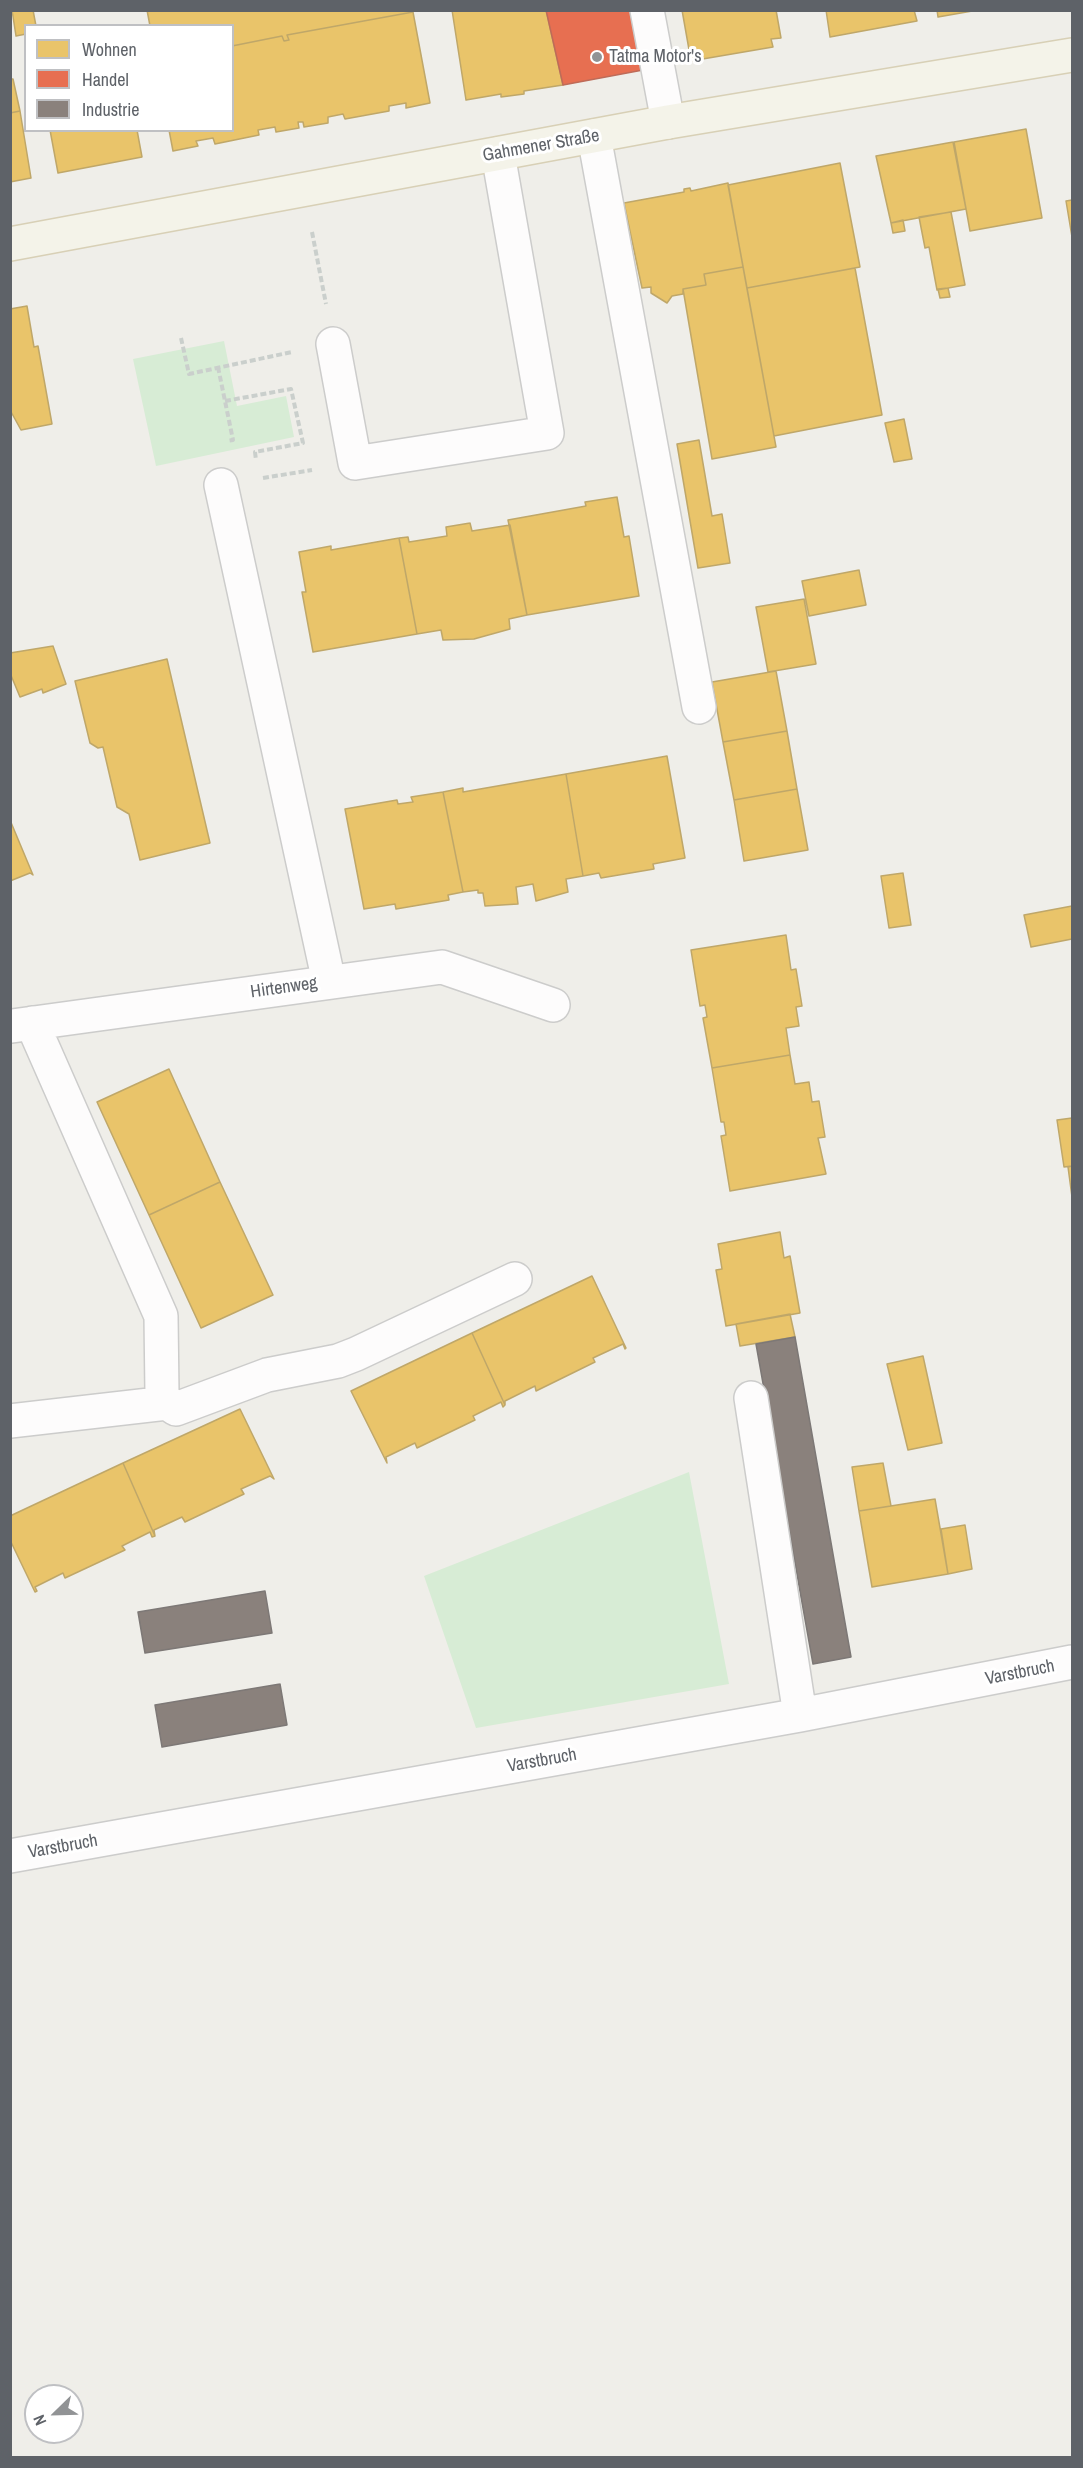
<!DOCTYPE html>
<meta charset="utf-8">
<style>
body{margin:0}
#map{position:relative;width:1083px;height:2468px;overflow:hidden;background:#efeee9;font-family:"Archivo Narrow",sans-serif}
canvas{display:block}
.frame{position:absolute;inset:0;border:12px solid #5e6268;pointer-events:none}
.legend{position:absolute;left:24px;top:24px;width:210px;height:108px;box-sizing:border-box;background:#fff;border:2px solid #bfc0c3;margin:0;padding:8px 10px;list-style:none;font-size:18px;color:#5e6268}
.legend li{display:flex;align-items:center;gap:12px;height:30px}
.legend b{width:30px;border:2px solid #bfc0c3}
.north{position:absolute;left:24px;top:2384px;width:60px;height:60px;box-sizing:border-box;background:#fff;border:2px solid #bfc0c3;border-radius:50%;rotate:247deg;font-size:16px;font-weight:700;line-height:24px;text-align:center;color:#5e6268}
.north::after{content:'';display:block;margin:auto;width:21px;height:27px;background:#919395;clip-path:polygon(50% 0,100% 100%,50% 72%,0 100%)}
</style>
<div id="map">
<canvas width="1083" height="2468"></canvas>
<div class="frame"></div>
<ul class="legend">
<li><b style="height:16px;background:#e9c46a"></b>Wohnen</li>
<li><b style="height:16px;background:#e76f51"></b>Handel</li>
<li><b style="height:16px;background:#8a817c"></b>Industrie</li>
</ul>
<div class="north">N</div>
</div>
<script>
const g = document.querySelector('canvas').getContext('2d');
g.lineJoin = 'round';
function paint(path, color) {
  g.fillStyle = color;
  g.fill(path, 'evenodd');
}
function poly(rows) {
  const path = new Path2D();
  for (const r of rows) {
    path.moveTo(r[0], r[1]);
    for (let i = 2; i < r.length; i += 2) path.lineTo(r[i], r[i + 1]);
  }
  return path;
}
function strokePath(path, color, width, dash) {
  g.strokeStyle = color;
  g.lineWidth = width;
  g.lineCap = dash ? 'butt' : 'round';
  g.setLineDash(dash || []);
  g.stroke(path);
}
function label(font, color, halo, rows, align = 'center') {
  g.font = font + ' "Archivo Narrow",sans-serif';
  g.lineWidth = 6;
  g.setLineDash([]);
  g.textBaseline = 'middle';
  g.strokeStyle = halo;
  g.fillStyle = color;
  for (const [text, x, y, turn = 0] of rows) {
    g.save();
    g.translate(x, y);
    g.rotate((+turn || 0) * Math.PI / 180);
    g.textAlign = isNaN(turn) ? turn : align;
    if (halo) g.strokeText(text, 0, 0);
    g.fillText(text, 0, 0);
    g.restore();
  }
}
paint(poly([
 [224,341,237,406,286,396,294,437,156,466,133,359],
 [689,1472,729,1684,476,1728,424,1576]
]), '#d7ecd5');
const homes = poly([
 [12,10,33,10,36,26,26,26,26,34,16,36,12,10],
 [147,10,413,10,413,12,287,35,289,40,284,41,282,36,232,46,232,26,150,26,147,10],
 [452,10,546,10,563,85,524,91,524,94,501,97,501,94,466,100,452,10],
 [682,10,776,10,781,38,771,39,773,47,691,61,682,10],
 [826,10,914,10,917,21,830,37,826,10],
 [937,10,978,10,938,17,937,10],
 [413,12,430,103,406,108,406,103,389,106,389,111,345,119,343,114,328,117,328,123,304,127,303,122,298,122,299,128,276,132,275,127,258,130,259,135,215,144,213,138,196,141,198,146,173,151,169,130,232,130,232,46,282,36,284,41,289,40,287,35,413,12],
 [10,79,13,79,20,111,10,113,10,79],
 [20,111,31,178,10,182,10,113,20,111],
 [1026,129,1042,218,970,231,954,142,1026,129],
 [50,130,137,130,142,157,58,173,50,130],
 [953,142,966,209,891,223,876,156,953,142],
 [840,163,860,267,747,288,728,185,840,163],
 [728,183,743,267,704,274,706,285,683,289,683,294,672,296,667,303,651,293,651,287,642,288,624,203,684,192,684,189,690,188,691,191,728,183],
 [1072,200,1072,237,1066,201,1072,200],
 [951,212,965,285,937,290,929,247,925,248,919,217,951,212],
 [903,220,905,231,893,233,891,223,903,220],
 [743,267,776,447,712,459,683,289,706,285,704,274,743,267],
 [855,268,882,415,774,436,747,288,855,268],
 [948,288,950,297,940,298,938,289,948,288],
 [27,306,34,347,38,346,52,424,21,430,10,410,10,309,27,306],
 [904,419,912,459,894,462,885,423,904,419],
 [699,440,712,516,722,514,730,563,698,568,677,444,699,440],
 [617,497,624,537,629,536,639,596,527,615,508,520,586,506,585,502,617,497],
 [470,523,472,531,510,525,527,615,509,619,510,629,474,639,443,640,441,630,417,634,399,538,408,537,409,542,447,536,446,527,470,523],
 [399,538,417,634,313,652,302,592,306,592,299,552,331,546,331,550,399,538],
 [859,570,866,605,809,616,802,581,859,570],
 [804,599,816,664,768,672,756,607,804,599],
 [53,646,66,684,43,693,42,689,20,697,10,673,10,653,53,646],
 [167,659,210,843,140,860,129,814,117,807,103,747,98,748,90,743,75,681,167,659],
 [776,671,787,731,723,742,712,682,776,671],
 [787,731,797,789,734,800,723,742,787,731],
 [667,756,685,858,653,864,654,869,601,878,599,873,583,876,566,774,667,756],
 [566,774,583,876,566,879,568,892,536,901,533,884,516,887,518,904,485,906,483,893,478,893,478,890,463,892,443,792,463,788,463,792,566,774],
 [797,789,808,850,744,861,734,800,797,789],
 [443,792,463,892,448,895,449,900,396,909,395,904,364,909,345,809,397,800,398,804,413,802,411,797,443,792],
 [10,820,33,875,30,873,10,881,10,820],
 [903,873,911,925,889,928,881,876,903,873],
 [1072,906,1072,939,1031,947,1024,915,1072,906],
 [786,935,791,970,796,969,802,1006,796,1007,799,1026,786,1028,790,1055,712,1068,703,1018,707,1017,705,1005,700,1006,691,950,786,935],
 [790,1055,795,1084,809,1082,812,1102,819,1101,825,1137,818,1138,826,1174,730,1191,721,1136,726,1135,724,1122,721,1122,712,1068,790,1055],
 [169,1069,220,1182,149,1215,97,1102,169,1069],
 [1072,1118,1072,1166,1064,1167,1057,1120,1072,1118],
 [1072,1166,1072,1197,1068,1167,1072,1166],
 [220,1182,273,1295,201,1328,149,1215,220,1182],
 [780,1232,784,1258,790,1256,800,1313,726,1326,716,1270,722,1269,718,1244,780,1232],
 [592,1276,626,1348,625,1349,623,1344,593,1358,595,1362,536,1391,535,1386,505,1401,505,1405,472,1333,592,1276],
 [790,1314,795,1337,740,1346,736,1324,790,1314],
 [472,1333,505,1405,503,1407,501,1402,473,1416,475,1420,417,1448,415,1443,386,1457,387,1463,351,1391,472,1333],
 [923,1356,942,1443,908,1450,887,1364,923,1356],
 [240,1409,274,1479,270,1476,241,1489,244,1494,185,1522,182,1517,154,1530,155,1536,123,1463,240,1409],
 [123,1463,155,1536,152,1537,150,1532,122,1546,125,1550,65,1578,63,1573,35,1587,37,1591,35,1592,10,1540,10,1516,123,1463],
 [883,1463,891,1506,859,1511,852,1467,883,1463],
 [935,1499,948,1574,872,1587,859,1511,935,1499],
 [965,1525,972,1569,948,1574,941,1529,965,1525]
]);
paint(homes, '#e9c46a');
strokePath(homes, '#bfa769', 1.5);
const shops = poly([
 [546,10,630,10,643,70,563,85,546,10]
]);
paint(shops, '#e76f51');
strokePath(shops, '#be6b58', 1.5);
const industry = poly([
 [795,1337,851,1657,813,1664,756,1344,795,1337],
 [265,1591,272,1633,145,1653,138,1612,265,1591],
 [280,1684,287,1725,162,1747,155,1705,280,1684]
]);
paint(industry, '#8a817c');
strokePath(industry, '#7d7876', 1.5);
const minor = poly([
 [647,10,668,122],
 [594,136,699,707],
 [333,344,355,463,547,433,498,154],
 [221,485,329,982],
 [32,1023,161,1316,162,1394,167,1403,176,1409,267,1375,338,1361,356,1354,515,1279],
 [12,1026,442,967,553,1005],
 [751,1398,800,1715],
 [10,1421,167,1403],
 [10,1856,800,1715,1072,1662]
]);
const major = poly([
 [10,244,668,122,1072,55]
]);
strokePath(minor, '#cccccb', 36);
strokePath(major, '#d8d0b6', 36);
strokePath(poly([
 [312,232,326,304],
 [181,338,189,374,292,352],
 [218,367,233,440,227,441],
 [225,401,291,389,303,443,255,452,256,460],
 [263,478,312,470]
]), '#cacfcc', 4, [6, 3]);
strokePath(minor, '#fdfcfc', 33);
strokePath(major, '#f4f3e9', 33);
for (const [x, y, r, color] of [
 [597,57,6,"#919395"]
]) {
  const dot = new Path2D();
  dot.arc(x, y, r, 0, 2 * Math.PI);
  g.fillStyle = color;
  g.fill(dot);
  strokePath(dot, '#fff', 2);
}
label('18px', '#5e6268', '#fff', [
 ["Tatma Motor's",609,57]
], 'left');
label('18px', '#5e6268', '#fff', [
 ["Gahmener Straße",541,146,-10],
 ["Hirtenweg",284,988,-8],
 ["Varstbruch",1020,1673,-11],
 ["Varstbruch",542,1761,-10],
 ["Varstbruch",63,1847,-10]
]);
</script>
